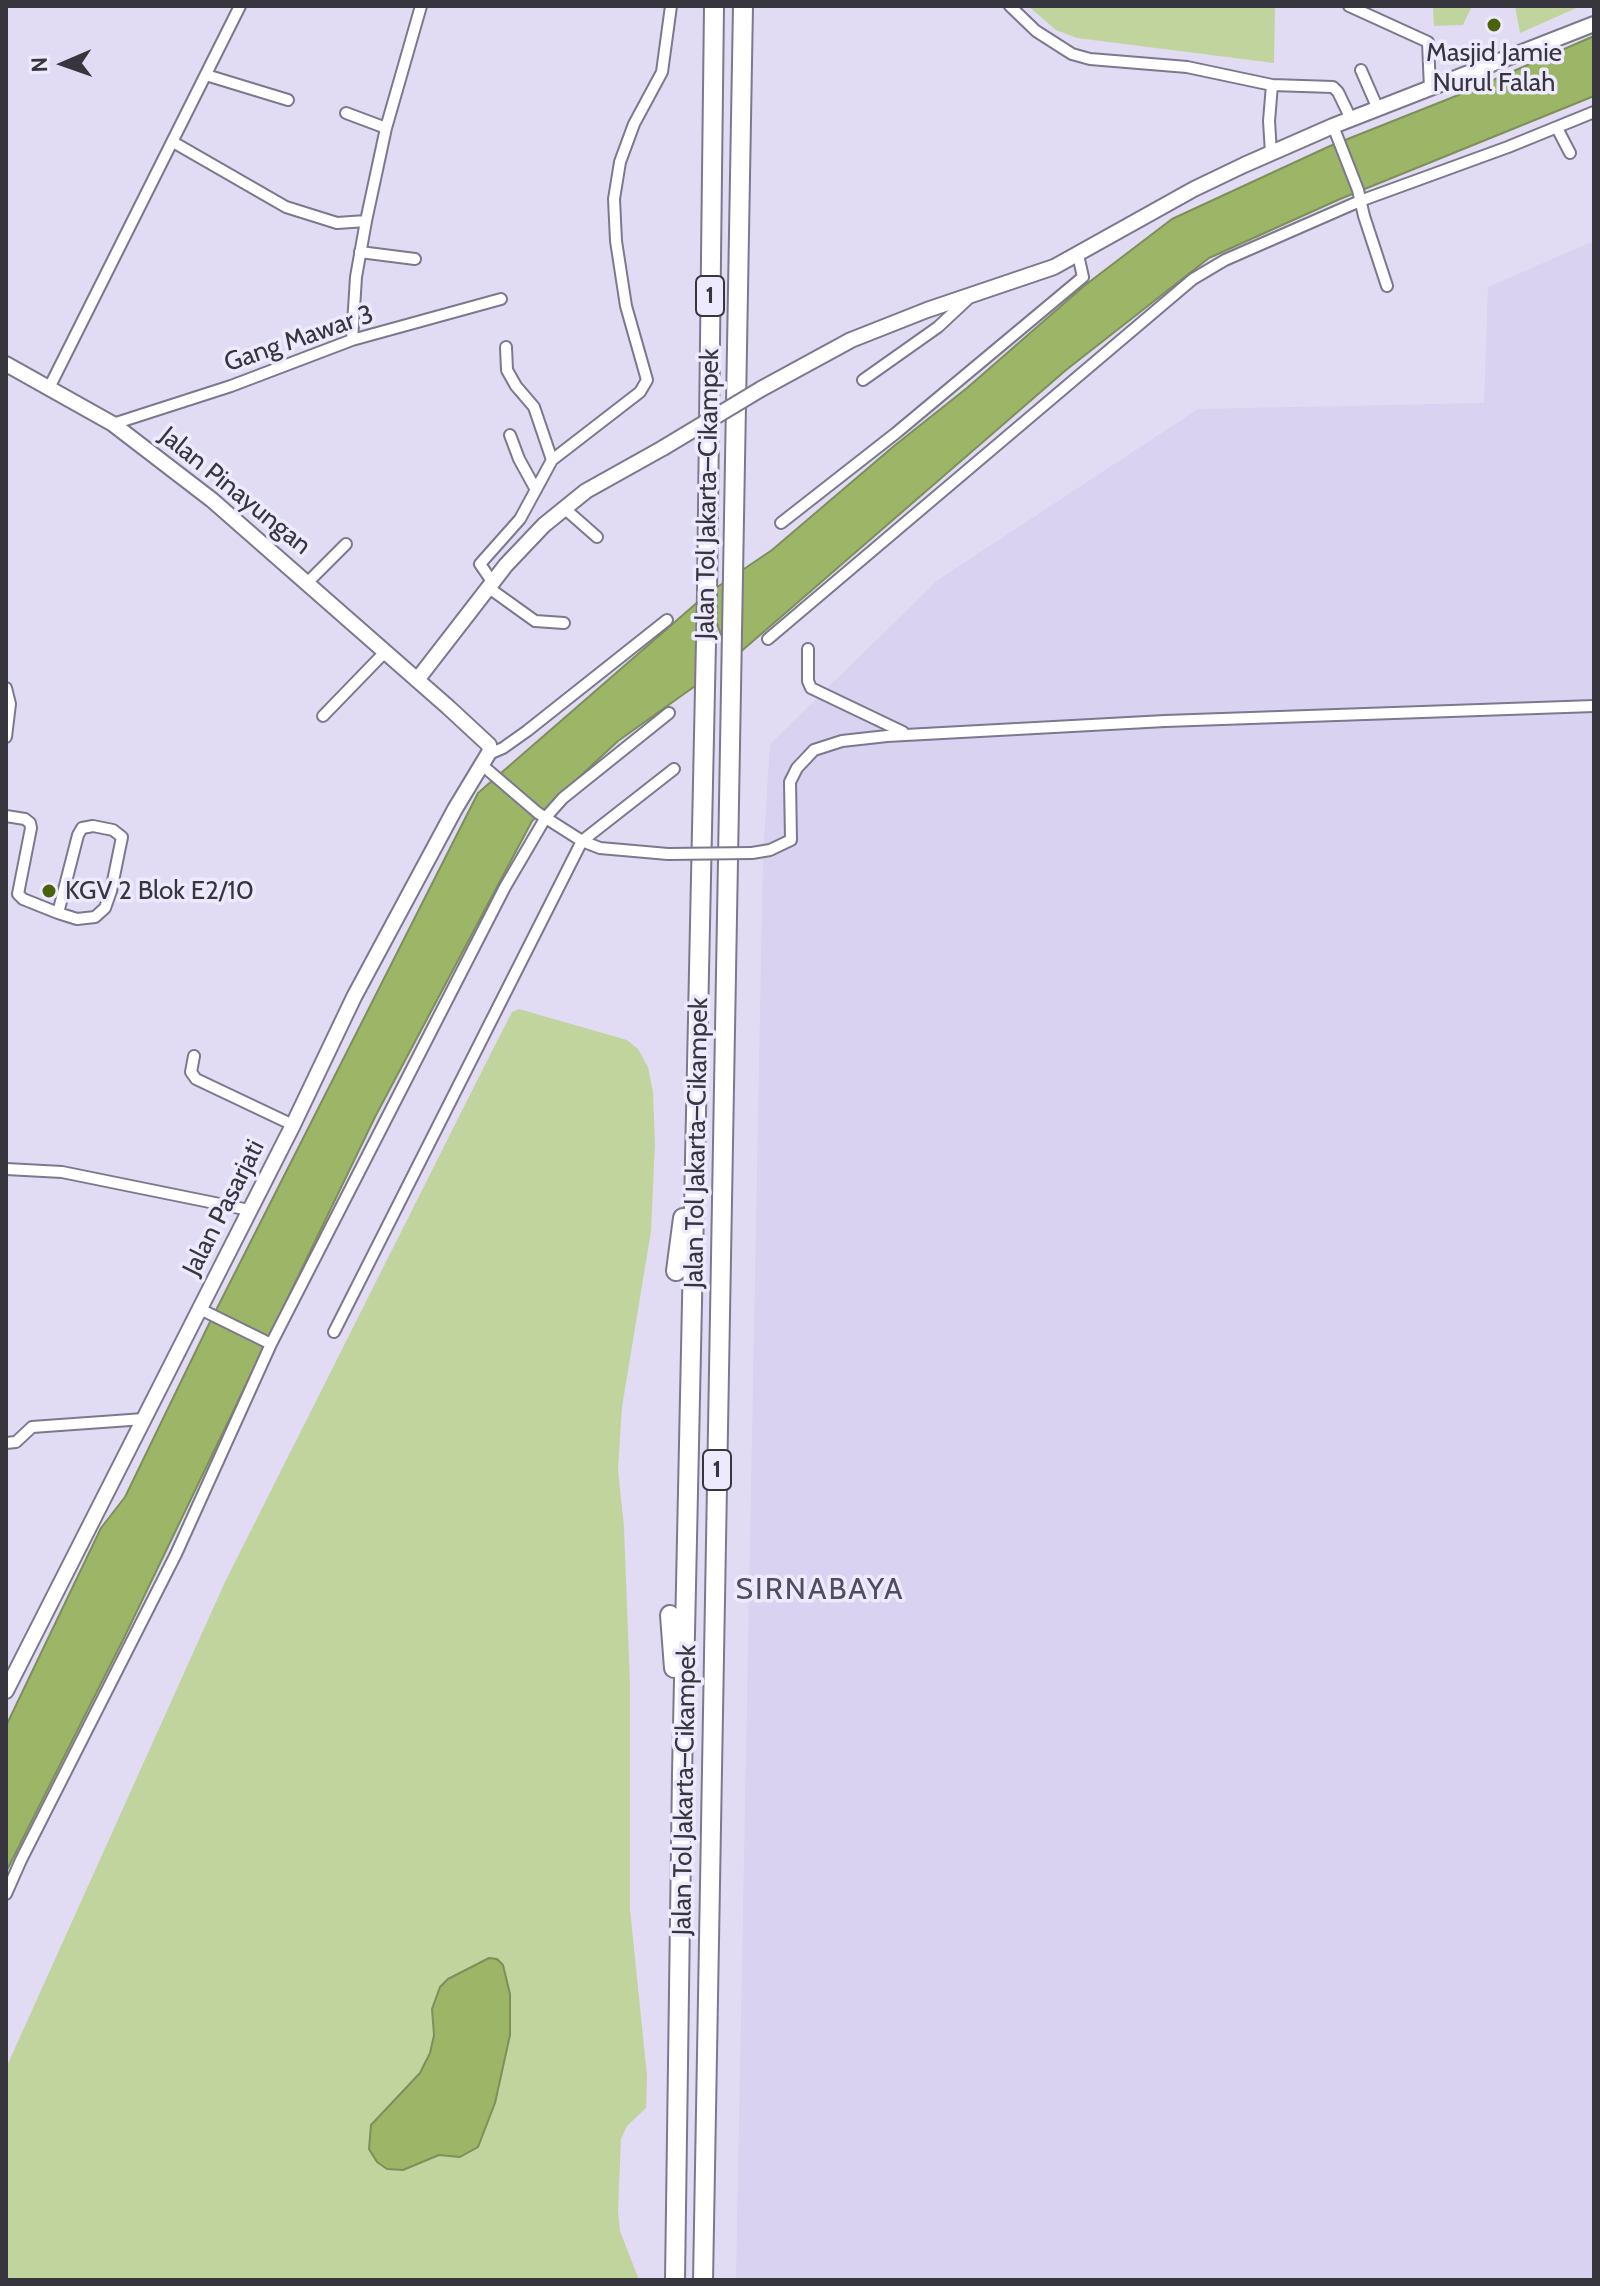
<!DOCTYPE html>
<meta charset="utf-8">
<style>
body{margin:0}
#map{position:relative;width:1600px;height:2286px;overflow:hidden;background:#e1dcf4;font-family:Cabin,sans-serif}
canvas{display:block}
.frame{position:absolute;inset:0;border:8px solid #37353e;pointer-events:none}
.north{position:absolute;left:24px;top:24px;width:80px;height:80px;-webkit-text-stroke:6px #eeeafe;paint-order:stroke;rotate:268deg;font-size:22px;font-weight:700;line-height:32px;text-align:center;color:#37353e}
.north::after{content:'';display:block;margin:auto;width:28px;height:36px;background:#37353e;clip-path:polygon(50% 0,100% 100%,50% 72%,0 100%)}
</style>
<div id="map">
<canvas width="1600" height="2286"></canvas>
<div class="frame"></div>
<div class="north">N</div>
</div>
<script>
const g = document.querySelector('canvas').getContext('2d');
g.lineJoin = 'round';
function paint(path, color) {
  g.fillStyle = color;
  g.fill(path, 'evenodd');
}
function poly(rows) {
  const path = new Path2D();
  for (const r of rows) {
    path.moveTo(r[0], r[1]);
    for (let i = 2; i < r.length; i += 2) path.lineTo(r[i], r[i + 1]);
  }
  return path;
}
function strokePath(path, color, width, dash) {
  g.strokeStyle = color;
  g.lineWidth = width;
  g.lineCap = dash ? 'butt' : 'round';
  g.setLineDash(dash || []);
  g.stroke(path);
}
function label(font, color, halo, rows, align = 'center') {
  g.font = font + ' Cabin,sans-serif';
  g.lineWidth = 7;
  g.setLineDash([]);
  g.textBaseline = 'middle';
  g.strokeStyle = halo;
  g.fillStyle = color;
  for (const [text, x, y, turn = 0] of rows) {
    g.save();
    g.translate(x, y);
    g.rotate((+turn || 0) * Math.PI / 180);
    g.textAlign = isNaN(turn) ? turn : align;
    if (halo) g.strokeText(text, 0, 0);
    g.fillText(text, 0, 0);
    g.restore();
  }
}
paint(poly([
 [1594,241,1594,2280,736,2280,763,855,770,744,938,580,1198,409,1484,403,1488,287]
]), '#d9d2f1');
paint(poly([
 [1028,6,1275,6,1274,63,1077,38,1056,30],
 [1433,6,1472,6,1463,25,1434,26],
 [1515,6,1581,6,1520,33],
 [519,1009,627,1040,638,1049,648,1067,653,1092,655,1145,651,1231,622,1407,618,1469,624,1527,630,1683,630,1909,647,2076,646,2108,627,2126,621,2139,618,2211,620,2231,639,2280,6,2280,6,2068,225,1582,495,1045,512,1012]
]), '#c1d49d');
const water = poly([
 [1594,36,1594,96,1340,199,1209,258,1066,370,730,661,708,597,705,679,618,741,532,821,375,1117,123,1640,6,1872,6,1726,101,1528,125,1497,208,1326,478,793,707,594,772,550,894,446,967,388,1084,286,1172,219,1330,146,1461,94,1594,36],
 [489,1958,497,1959,503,1965,510,1994,510,2035,495,2103,478,2147,460,2157,439,2155,403,2170,387,2169,377,2162,369,2149,371,2125,420,2073,430,2053,434,2035,432,2009,440,1987,448,1979,489,1958]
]);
paint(water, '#9cb566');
strokePath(water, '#7e8f5a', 2);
const street = poly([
 [1010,6,1036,31,1072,54,1090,59,1187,67,1272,85],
 [1349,6,1428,42,1430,89],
 [1361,70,1378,109],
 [206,75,288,100],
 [346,113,386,128],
 [1333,126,1358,190,1364,216,1387,286],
 [1557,128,1570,153],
 [173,142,286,207,337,223,366,221],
 [1271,153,1269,121,1272,85,1333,87,1338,92,1351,119],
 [360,252,415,259],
 [352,340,356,277,366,221,386,128,421,6],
 [506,347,507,370,516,386,534,407,552,460],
 [863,380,938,327,969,298],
 [49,388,240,6],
 [113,424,231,386,352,340,501,299],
 [510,435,519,459,536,490],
 [564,508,597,537],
 [781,523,896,433,1083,277,1078,255],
 [308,582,346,544],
 [493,583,480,564,520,519,552,460,640,392,647,380,626,306,616,241,614,199,620,162,634,124,662,72,671,6],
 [489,588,535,621,564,623],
 [768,639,1193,279,1225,260,1360,201,1508,147,1594,112],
 [808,649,808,681,811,688,903,732],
 [6,688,10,704,6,737],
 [323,716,386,651],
 [489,754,503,748,527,731,667,620],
 [482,765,538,813,582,841,600,848,668,854],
 [6,816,25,819,30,823,31,828,18,894,23,899,58,913,77,919,95,917,105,908,111,891,122,837,113,830,93,826,82,828,78,835,58,913],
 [752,853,770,850,791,840,790,782,797,768,814,750,842,741,887,736,1165,721,1594,706],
 [194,1056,191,1072,196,1079,293,1125],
 [6,1169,62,1172,249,1210],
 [200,1309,271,1344],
 [334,1332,582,841,674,769],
 [6,1443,16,1442,32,1427,144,1419],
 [6,1894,21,1860,176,1554,271,1344,505,887,546,817,563,798,669,713]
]);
const secondary = poly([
 [6,364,113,424,212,500,448,707,489,745,490,751,455,809,354,997,293,1125,6,1691],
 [761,389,851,340,927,310,1054,267,1194,189,1244,165,1333,126,1594,24],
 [417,680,506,565,544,525,586,491,663,448]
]);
const highway = poly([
 [676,1271,683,1218],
 [670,1615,674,1668],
 [675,2280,682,1774,707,594,714,6],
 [703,2280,743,6]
]);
strokePath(street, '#7c788d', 14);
strokePath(secondary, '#7c788d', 18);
strokePath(highway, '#7c788d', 22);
strokePath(street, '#fff', 10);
strokePath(secondary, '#fff', 14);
strokePath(highway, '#fff', 18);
const streetBridge = poly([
 [668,854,752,853]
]);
const secondaryBridge = poly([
 [663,448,761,389]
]);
strokePath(streetBridge, '#7c788d', 14, []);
strokePath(secondaryBridge, '#7c788d', 18, []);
strokePath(streetBridge, '#fff', 10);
strokePath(secondaryBridge, '#fff', 14);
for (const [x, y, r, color] of [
 [1494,25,8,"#4c610b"],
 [49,891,8,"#4c610b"]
]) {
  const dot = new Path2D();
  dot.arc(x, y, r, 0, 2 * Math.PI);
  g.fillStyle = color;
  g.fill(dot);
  strokePath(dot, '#eeeafe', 3);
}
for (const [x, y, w] of [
 [710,296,28],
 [717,1470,28]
]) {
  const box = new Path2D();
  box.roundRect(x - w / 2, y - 20, w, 40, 6);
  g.fillStyle = '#eeeafe';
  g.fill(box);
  strokePath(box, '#37353e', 2);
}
label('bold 24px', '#37353e', null, [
 ["1",710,296],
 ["1",717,1470]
]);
label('26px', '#37353e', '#eeeafe', [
 ["Masjid Jamie",1494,53],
 ["Nurul Falah",1494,83],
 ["KGV 2 Blok E2/10",65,891,"left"]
]);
label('26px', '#37353e', '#eeeafe', [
 ["Gang Mawar 3",299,339,-19],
 ["Jalan Pinayungan",235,491,39],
 ["Jalan Tol Jakarta–Cikampek",708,494,-89],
 ["Jalan Tol Jakarta–Cikampek",697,1143,-89],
 ["Jalan Pasarjati",224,1208,-63],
 ["Jalan Tol Jakarta–Cikampek",685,1790,-89]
]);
g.letterSpacing = '2px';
label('30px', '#514c60', '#eeeafe', [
 ["SIRNABAYA",820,1590]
]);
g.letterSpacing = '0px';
</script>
